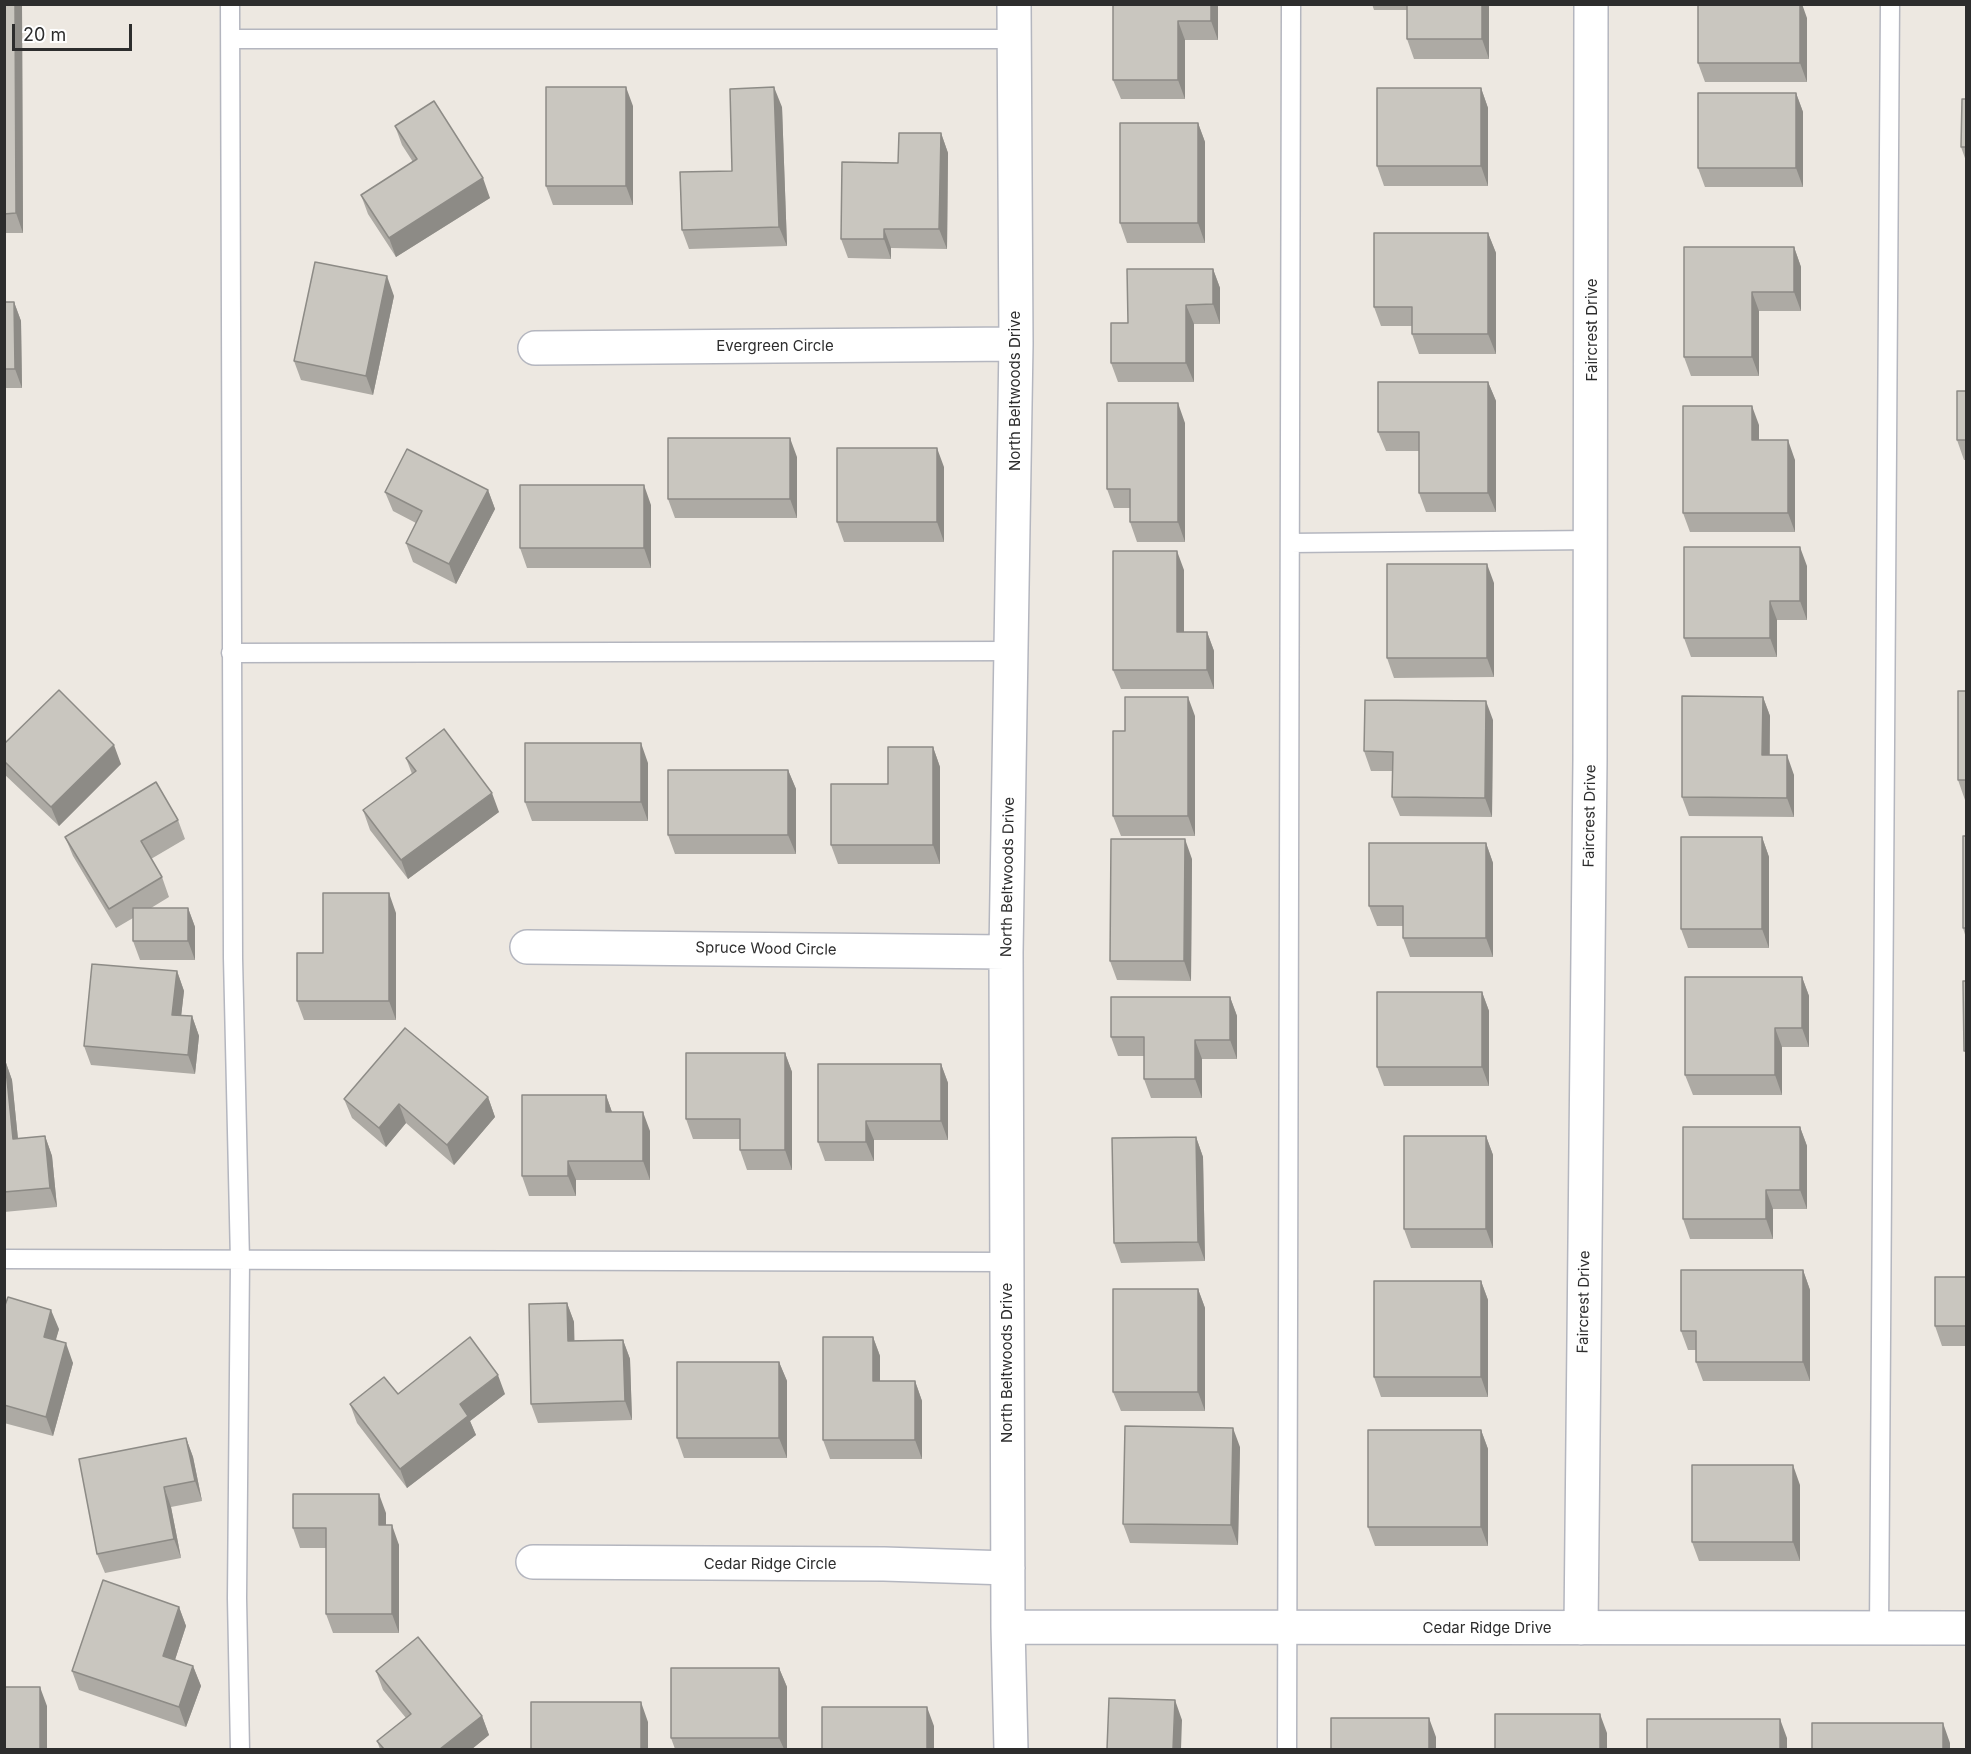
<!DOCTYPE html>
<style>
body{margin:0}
#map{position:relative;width:1971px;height:1754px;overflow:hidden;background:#ede8e1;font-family:Inter,sans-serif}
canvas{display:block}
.frame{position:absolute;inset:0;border:6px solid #2d2d2d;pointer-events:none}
.scale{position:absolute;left:12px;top:24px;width:120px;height:27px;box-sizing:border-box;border:3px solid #2d2d2d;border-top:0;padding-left:8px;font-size:18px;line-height:21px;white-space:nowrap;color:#2d2d2d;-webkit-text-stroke:4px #fff;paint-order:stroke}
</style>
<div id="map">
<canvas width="1971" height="1754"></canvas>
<div class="frame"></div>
<div class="scale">20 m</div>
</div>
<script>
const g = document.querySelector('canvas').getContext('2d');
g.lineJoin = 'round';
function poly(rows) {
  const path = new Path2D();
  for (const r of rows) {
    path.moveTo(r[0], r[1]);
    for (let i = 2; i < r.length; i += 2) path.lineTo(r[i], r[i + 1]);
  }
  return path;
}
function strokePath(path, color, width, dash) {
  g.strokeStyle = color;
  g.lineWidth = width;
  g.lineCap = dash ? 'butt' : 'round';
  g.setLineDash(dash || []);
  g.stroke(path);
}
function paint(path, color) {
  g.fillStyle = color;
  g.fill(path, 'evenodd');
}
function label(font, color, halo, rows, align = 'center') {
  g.font = font + ' Inter,sans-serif';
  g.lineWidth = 6;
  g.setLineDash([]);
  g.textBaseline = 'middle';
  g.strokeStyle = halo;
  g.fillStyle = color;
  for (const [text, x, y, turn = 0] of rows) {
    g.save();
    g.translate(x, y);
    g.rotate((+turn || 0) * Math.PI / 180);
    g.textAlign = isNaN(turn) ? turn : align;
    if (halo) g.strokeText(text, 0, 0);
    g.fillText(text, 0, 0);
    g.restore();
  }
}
const lane = poly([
 [230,4,233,958,240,1261,237,1598,240,1750],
 [231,39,1014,39],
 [1290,543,1592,540],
 [231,653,1012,651],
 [4,1259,1007,1262],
 [1879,1628,1890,4],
 [1287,1750,1291,4]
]);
const street = poly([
 [535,348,1016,344],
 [527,947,1006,952],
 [533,1562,884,1564,1008,1568],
 [1008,1627,1966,1628],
 [1581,1628,1590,761,1591,4],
 [1011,1750,1008,1627,1006,952,1016,344,1014,4]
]);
strokePath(lane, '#b4b6bf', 21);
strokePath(street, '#b4b6bf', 36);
strokePath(lane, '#fff', 18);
strokePath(street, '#fff', 33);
paint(poly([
 [4,4,22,4,23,233,4,233],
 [1113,4,1218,4,1218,40,1185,40,1185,99,1121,99,1113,80],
 [1372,4,1489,4,1489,59,1414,59,1407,39,1407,10,1374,10],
 [1807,18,1807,82,1705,82,1698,63],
 [1481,88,1488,108,1488,186,1384,186,1377,166],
 [1796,93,1803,112,1803,187,1705,187,1698,168],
 [1966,99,1966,161,1961,147],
 [633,106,633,205,553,205,546,186],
 [782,107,787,246,689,249,682,230,732,171],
 [1198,123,1205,142,1205,243,1127,243,1120,223],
 [395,126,490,198,396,257,368,214,361,195,413,162,402,145],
 [941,133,948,153,947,249,891,248,891,259,848,258,841,239,898,163],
 [1488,233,1496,253,1496,354,1419,354,1412,334,1412,326,1381,326,1374,307],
 [1794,247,1801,267,1801,311,1759,311,1759,376,1691,376,1684,357],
 [1213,269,1220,288,1220,324,1194,324,1194,382,1118,382,1111,363,1128,323],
 [394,296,373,395,301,380,294,361],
 [4,302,14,302,21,321,22,388,4,388],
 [1488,382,1496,401,1496,512,1426,512,1419,493,1419,451,1386,451,1378,432],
 [1966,391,1966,460,1964,460,1957,440],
 [1185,423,1185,542,1137,542,1130,522,1130,508,1114,508,1107,489],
 [1759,425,1759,440,1795,460,1795,532,1690,532,1683,513],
 [797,457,797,518,675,518,668,499],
 [944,467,944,542,844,542,837,522],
 [488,490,495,509,456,584,413,562,406,543,416,523,393,511,385,492],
 [651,505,651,568,527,568,520,548],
 [1807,566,1807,620,1777,620,1777,657,1691,657,1684,638],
 [1184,570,1184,632,1207,632,1214,651,1214,689,1121,689,1113,670],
 [1494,583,1494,677,1394,678,1387,658],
 [1966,691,1966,800,1965,800,1958,780],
 [1763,697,1770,716,1770,755,1794,775,1794,817,1689,816,1682,797],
 [1195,716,1195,836,1121,836,1113,816,1125,731],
 [1493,720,1492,817,1400,816,1392,797,1393,771,1371,771,1364,751],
 [4,744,121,764,59,826,4,774],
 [933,747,940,767,940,864,838,864,831,845],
 [406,758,499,812,408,879,370,830,363,810,412,774],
 [648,763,648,821,532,821,525,802],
 [788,770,796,789,796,854,675,854,668,835],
 [178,820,185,839,151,859,162,877,169,897,151,908,188,908,195,927,195,960,140,960,133,941,133,918,116,928,73,856,65,837],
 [1966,836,1966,938,1963,928],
 [1762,837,1769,857,1769,948,1688,948,1681,929],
 [1486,843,1493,863,1493,957,1410,957,1403,938,1403,926,1377,926,1369,906],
 [1192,859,1191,981,1117,980,1110,961],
 [396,913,396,1020,304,1020,297,1001],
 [177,971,184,991,181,1016,192,1016,199,1036,195,1074,91,1065,84,1046],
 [1802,977,1809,996,1809,1047,1782,1047,1782,1095,1693,1095,1685,1075],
 [1482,992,1489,1011,1489,1086,1384,1086,1377,1067],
 [1230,997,1237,1016,1237,1059,1202,1059,1202,1098,1151,1098,1144,1079,1144,1056,1118,1056,1111,1037],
 [785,1053,792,1072,792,1170,747,1170,740,1150,740,1139,693,1139,686,1119],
 [4,1060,5,1060,12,1080,18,1139,45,1136,52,1156,57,1207,4,1212],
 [941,1064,948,1083,948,1140,874,1140,874,1161,825,1161,818,1142],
 [606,1095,612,1112,650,1131,650,1180,576,1180,576,1196,529,1196,522,1176],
 [488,1097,495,1117,454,1165,406,1123,386,1147,352,1118,344,1099],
 [1800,1127,1807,1146,1807,1209,1773,1209,1773,1239,1690,1239,1683,1219],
 [1486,1136,1493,1155,1493,1248,1411,1248,1404,1229],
 [1196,1137,1203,1157,1205,1261,1121,1263,1114,1243],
 [1803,1270,1810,1290,1810,1381,1703,1381,1696,1362,1696,1350,1688,1350,1681,1331],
 [1966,1277,1966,1346,1942,1346,1935,1326],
 [1481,1281,1488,1300,1488,1397,1381,1397,1374,1377],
 [1198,1289,1205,1308,1205,1411,1121,1411,1113,1392],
 [567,1303,574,1322,574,1341,623,1340,630,1359,632,1420,538,1423,531,1404],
 [4,1308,59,1329,55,1341,73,1363,53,1436,4,1423],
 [873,1337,880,1356,880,1381,915,1381,922,1401,922,1459,830,1459,823,1440],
 [779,1362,787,1381,787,1458,684,1458,677,1438],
 [398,1394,505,1394,470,1421,476,1435,407,1488,357,1423,350,1404],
 [1481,1430,1488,1449,1488,1546,1375,1546,1368,1527],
 [186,1438,193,1457,202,1501,171,1507,181,1558,105,1573,97,1554],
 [1240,1447,1238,1545,1130,1543,1123,1524],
 [1800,1485,1800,1561,1699,1561,1692,1542],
 [386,1513,386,1525,399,1545,399,1633,333,1633,326,1614,326,1548,300,1548,293,1528],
 [179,1607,186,1626,175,1660,193,1666,201,1686,186,1727,79,1690,72,1671],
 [779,1668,787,1687,787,1749,675,1749,671,1738],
 [376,1671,482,1716,489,1735,472,1749,380,1749,377,1741,406,1718,383,1690]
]), '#adaaa4');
paint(poly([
 [15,4,22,4,23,233,16,213],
 [1211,4,1218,4,1218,40,1211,21],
 [1482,4,1489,4,1489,59,1482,39],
 [1800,4,1802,4,1807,18,1807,82,1800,63],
 [1178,21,1185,40,1185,99,1178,80],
 [626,87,633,106,633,205,626,186],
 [774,87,782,107,787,246,779,227],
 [1481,88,1488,108,1488,186,1481,166],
 [1796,93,1803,112,1803,187,1796,168],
 [1198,123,1205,142,1205,243,1198,223],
 [941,133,948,153,947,249,939,229],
 [483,178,490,198,396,257,389,238],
 [884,229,891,248,891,259,884,239],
 [1488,233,1496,253,1496,354,1488,334],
 [1794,247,1801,267,1801,311,1794,292],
 [1213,269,1220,288,1220,324,1213,304],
 [387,276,394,296,373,395,366,376],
 [1752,292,1759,311,1759,376,1752,357],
 [14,302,21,321,22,388,15,369],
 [1186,305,1194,324,1194,382,1186,363],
 [1488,382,1496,401,1496,512,1488,493],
 [1178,403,1185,423,1185,542,1178,522],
 [1752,406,1759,425,1759,460,1752,440],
 [790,438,797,457,797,518,790,499],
 [1788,440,1795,460,1795,532,1788,513],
 [937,448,944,467,944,542,937,522],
 [644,485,651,505,651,568,644,548],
 [488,490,495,509,456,584,449,564],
 [1800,547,1807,566,1807,620,1800,601],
 [1177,551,1184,570,1184,651,1177,632],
 [1487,564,1494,583,1494,677,1487,658],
 [1770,601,1777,620,1777,657,1770,638],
 [1207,632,1214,651,1214,689,1207,670],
 [1188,697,1195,716,1195,836,1188,816],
 [1763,697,1770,716,1769,775,1762,755],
 [1486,701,1493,720,1492,817,1485,798],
 [641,743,648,763,648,821,641,802],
 [114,745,121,764,59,826,51,807],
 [933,747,940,767,940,864,933,845],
 [1787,755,1794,775,1794,817,1787,798],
 [788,770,796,789,796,854,788,835],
 [492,793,499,812,408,879,401,860],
 [1762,837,1769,857,1769,948,1762,929],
 [1185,839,1192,859,1191,981,1184,961],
 [1486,843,1493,863,1493,957,1486,938],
 [389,893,396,913,396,1020,389,1001],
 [188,908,195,927,195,960,188,941],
 [177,971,184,991,179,1035,172,1015],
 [1802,977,1809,996,1809,1047,1802,1028],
 [1482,992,1489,1011,1489,1086,1482,1067],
 [1230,997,1237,1016,1237,1059,1230,1040],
 [192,1016,199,1036,195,1074,188,1055],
 [1775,1028,1782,1047,1782,1095,1775,1075],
 [1195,1040,1202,1059,1202,1098,1195,1079],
 [785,1053,792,1072,792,1170,785,1150],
 [5,1060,12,1080,20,1159,13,1139],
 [941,1064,948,1083,948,1140,941,1121],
 [606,1095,613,1115,606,1112],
 [488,1097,495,1117,454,1165,447,1145],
 [399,1104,406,1123,386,1147,379,1128],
 [643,1112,650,1131,650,1180,643,1161],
 [866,1121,874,1140,874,1161,866,1142],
 [1800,1127,1807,1146,1807,1209,1800,1190],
 [45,1136,52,1156,57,1207,50,1188],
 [1486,1136,1493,1155,1493,1248,1486,1229],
 [1196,1137,1203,1157,1205,1261,1198,1242],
 [568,1161,576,1180,576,1196,568,1176],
 [1766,1190,1773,1209,1773,1239,1766,1219],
 [1803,1270,1810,1290,1810,1381,1803,1362],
 [1481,1281,1488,1300,1488,1397,1481,1377],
 [1198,1289,1205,1308,1205,1411,1198,1392],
 [567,1303,574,1322,575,1361,568,1341],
 [51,1310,59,1329,51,1357,44,1337],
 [873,1337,880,1356,880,1401,873,1381],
 [623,1340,630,1359,632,1420,625,1401],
 [66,1343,73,1363,53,1436,46,1417],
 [779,1362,787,1381,787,1458,779,1438],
 [498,1375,505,1394,470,1421,476,1435,407,1488,400,1469,460,1404],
 [915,1381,922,1401,922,1459,915,1440],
 [1233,1428,1240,1447,1238,1545,1231,1525],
 [1481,1430,1488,1449,1488,1546,1481,1527],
 [186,1438,193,1457,202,1501,195,1481],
 [1793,1465,1800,1485,1800,1561,1793,1542],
 [164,1487,171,1507,181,1558,174,1539],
 [379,1494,386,1513,386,1545,379,1525],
 [392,1525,399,1545,399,1633,392,1614],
 [179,1607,186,1626,170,1675,163,1656],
 [193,1666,201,1686,186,1727,179,1707],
 [779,1668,787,1687,787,1749,784,1749,779,1738],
 [40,1687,47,1706,47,1749,40,1749],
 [1175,1700,1182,1720,1181,1749,1173,1749],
 [641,1702,648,1722,648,1749,641,1749],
 [927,1707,934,1726,934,1749,927,1749],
 [1600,1714,1607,1733,1607,1749,1600,1749],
 [482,1716,489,1735,472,1749,440,1749],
 [1429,1718,1436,1737,1436,1749,1429,1749],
 [1780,1719,1787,1738,1787,1749,1780,1749],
 [1943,1723,1950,1743,1950,1749,1943,1749]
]), '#8d8b86');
const building = poly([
 [4,4,15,4,16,213,4,214,4,4],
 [1113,4,1211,4,1211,21,1178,21,1178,80,1113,80,1113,4],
 [1407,4,1482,4,1482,39,1407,39,1407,4],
 [1698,4,1800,4,1800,63,1698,63,1698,4],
 [546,87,626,87,626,186,546,186,546,87],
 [774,87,779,227,682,230,680,172,732,171,730,89,774,87],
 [1377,88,1481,88,1481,166,1377,166,1377,88],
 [1698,93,1796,93,1796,168,1698,168,1698,93],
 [1962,99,1966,99,1966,147,1961,147,1962,99],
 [434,101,483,178,389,238,361,195,417,159,395,126,434,101],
 [1120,123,1198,123,1198,223,1120,223,1120,123],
 [899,133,941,133,939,229,884,229,884,239,841,239,842,162,898,163,899,133],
 [1374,233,1488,233,1488,334,1412,334,1412,307,1374,307,1374,233],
 [1684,247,1794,247,1794,292,1752,292,1752,357,1684,357,1684,247],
 [315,262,387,276,366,376,294,361,315,262],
 [1127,269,1213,269,1213,304,1186,305,1186,363,1111,363,1111,323,1128,323,1127,269],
 [4,302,14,302,15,369,4,369,4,302],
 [1378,382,1488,382,1488,493,1419,493,1419,432,1378,432,1378,382],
 [1957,391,1966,391,1966,440,1957,440,1957,391],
 [1107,403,1178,403,1178,522,1130,522,1130,489,1107,489,1107,403],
 [1683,406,1752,406,1752,440,1788,440,1788,513,1683,513,1683,406],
 [668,438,790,438,790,499,668,499,668,438],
 [837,448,937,448,937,522,837,522,837,448],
 [407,449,488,490,449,564,406,543,422,511,385,492,407,449],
 [520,485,644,485,644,548,520,548,520,485],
 [1684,547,1800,547,1800,601,1770,601,1770,638,1684,638,1684,547],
 [1113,551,1177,551,1177,632,1207,632,1207,670,1113,670,1113,551],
 [1387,564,1487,564,1487,658,1387,658,1387,564],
 [59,690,114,745,51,807,4,761,4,744,59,690],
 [1958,691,1966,691,1966,780,1958,780,1958,691],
 [1682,696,1763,697,1762,755,1787,755,1787,798,1682,797,1682,696],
 [1125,697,1188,697,1188,816,1113,816,1113,731,1125,731,1125,697],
 [1365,700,1486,701,1485,798,1392,797,1393,752,1364,751,1365,700],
 [444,729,492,793,401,860,363,810,416,771,406,758,444,729],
 [525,743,641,743,641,802,525,802,525,743],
 [888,747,933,747,933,845,831,845,831,784,888,784,888,747],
 [668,770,788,770,788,835,668,835,668,770],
 [156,782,178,820,141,841,162,877,109,909,65,837,156,782],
 [1963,836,1966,836,1966,928,1963,928,1963,836],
 [1681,837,1762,837,1762,929,1681,929,1681,837],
 [1111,839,1185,839,1184,961,1110,961,1111,839],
 [1369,843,1486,843,1486,938,1403,938,1403,906,1369,906,1369,843],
 [323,893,389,893,389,1001,297,1001,297,953,323,953,323,893],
 [133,908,188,908,188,941,133,941,133,908],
 [92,964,177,971,172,1015,192,1016,188,1055,84,1046,92,964],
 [1685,977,1802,977,1802,1028,1775,1028,1775,1075,1685,1075,1685,977],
 [1963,981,1966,981,1966,1051,1964,1051,1963,981],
 [1377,992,1482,992,1482,1067,1377,1067,1377,992],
 [1111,997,1230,997,1230,1040,1195,1040,1195,1079,1144,1079,1144,1037,1111,1037,1111,997],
 [405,1028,488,1097,447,1145,399,1104,379,1128,344,1099,405,1028],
 [686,1053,785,1053,785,1150,740,1150,740,1119,686,1119,686,1053],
 [4,1060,5,1060,13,1139,45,1136,50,1188,4,1192,4,1060],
 [818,1064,941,1064,941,1121,866,1121,866,1142,818,1142,818,1064],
 [522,1095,606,1095,606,1112,643,1112,643,1161,568,1161,568,1176,522,1176,522,1095],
 [1683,1127,1800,1127,1800,1190,1766,1190,1766,1219,1683,1219,1683,1127],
 [1404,1136,1486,1136,1486,1229,1404,1229,1404,1136],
 [1196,1137,1198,1242,1114,1243,1112,1138,1196,1137],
 [1681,1270,1803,1270,1803,1362,1696,1362,1696,1331,1681,1331,1681,1270],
 [1935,1277,1966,1277,1966,1326,1935,1326,1935,1277],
 [1374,1281,1481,1281,1481,1377,1374,1377,1374,1281],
 [1113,1289,1198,1289,1198,1392,1113,1392,1113,1289],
 [8,1297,51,1310,44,1337,66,1343,46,1417,4,1405,4,1308,8,1297],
 [567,1303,568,1341,623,1340,625,1401,531,1404,529,1304,567,1303],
 [470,1337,498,1375,460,1404,468,1416,400,1469,350,1404,384,1377,398,1394,470,1337],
 [823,1337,873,1337,873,1381,915,1381,915,1440,823,1440,823,1337],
 [677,1362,779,1362,779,1438,677,1438,677,1362],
 [1125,1426,1233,1428,1231,1525,1123,1524,1125,1426],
 [1368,1430,1481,1430,1481,1527,1368,1527,1368,1430],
 [186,1438,195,1481,164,1487,174,1539,97,1554,79,1459,186,1438],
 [1692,1465,1793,1465,1793,1542,1692,1542,1692,1465],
 [293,1494,379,1494,379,1525,392,1525,392,1614,326,1614,326,1528,293,1528,293,1494],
 [103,1580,179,1607,163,1656,193,1666,179,1707,72,1671,103,1580],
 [418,1637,482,1716,440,1749,384,1749,377,1741,411,1714,376,1671,418,1637],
 [671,1668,779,1668,779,1738,671,1738,671,1668],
 [4,1687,40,1687,40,1749,4,1749,4,1687],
 [1109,1698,1175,1700,1173,1749,1107,1749,1109,1698],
 [531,1702,641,1702,641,1749,531,1749,531,1702],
 [822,1707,927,1707,927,1749,822,1749,822,1707],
 [1495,1714,1600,1714,1600,1749,1495,1749,1495,1714],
 [1331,1718,1429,1718,1429,1749,1331,1749,1331,1718],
 [1647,1719,1780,1719,1780,1749,1647,1749,1647,1719],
 [1812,1723,1943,1723,1943,1749,1812,1749,1812,1723]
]);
paint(building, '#c9c6bf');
strokePath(building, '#8d8b86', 1.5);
label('15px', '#2d2d2d', '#fff', [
 ["Faircrest Drive",1592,330,-90],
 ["Evergreen Circle",775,346],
 ["North Beltwoods Drive",1015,391,-90],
 ["Faircrest Drive",1590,816,-89],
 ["North Beltwoods Drive",1008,877,-89],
 ["Spruce Wood Circle",766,949,1],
 ["Faircrest Drive",1584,1302,-89],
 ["North Beltwoods Drive",1007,1363,-90],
 ["Cedar Ridge Circle",770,1564],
 ["Cedar Ridge Drive",1487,1628]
]);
</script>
